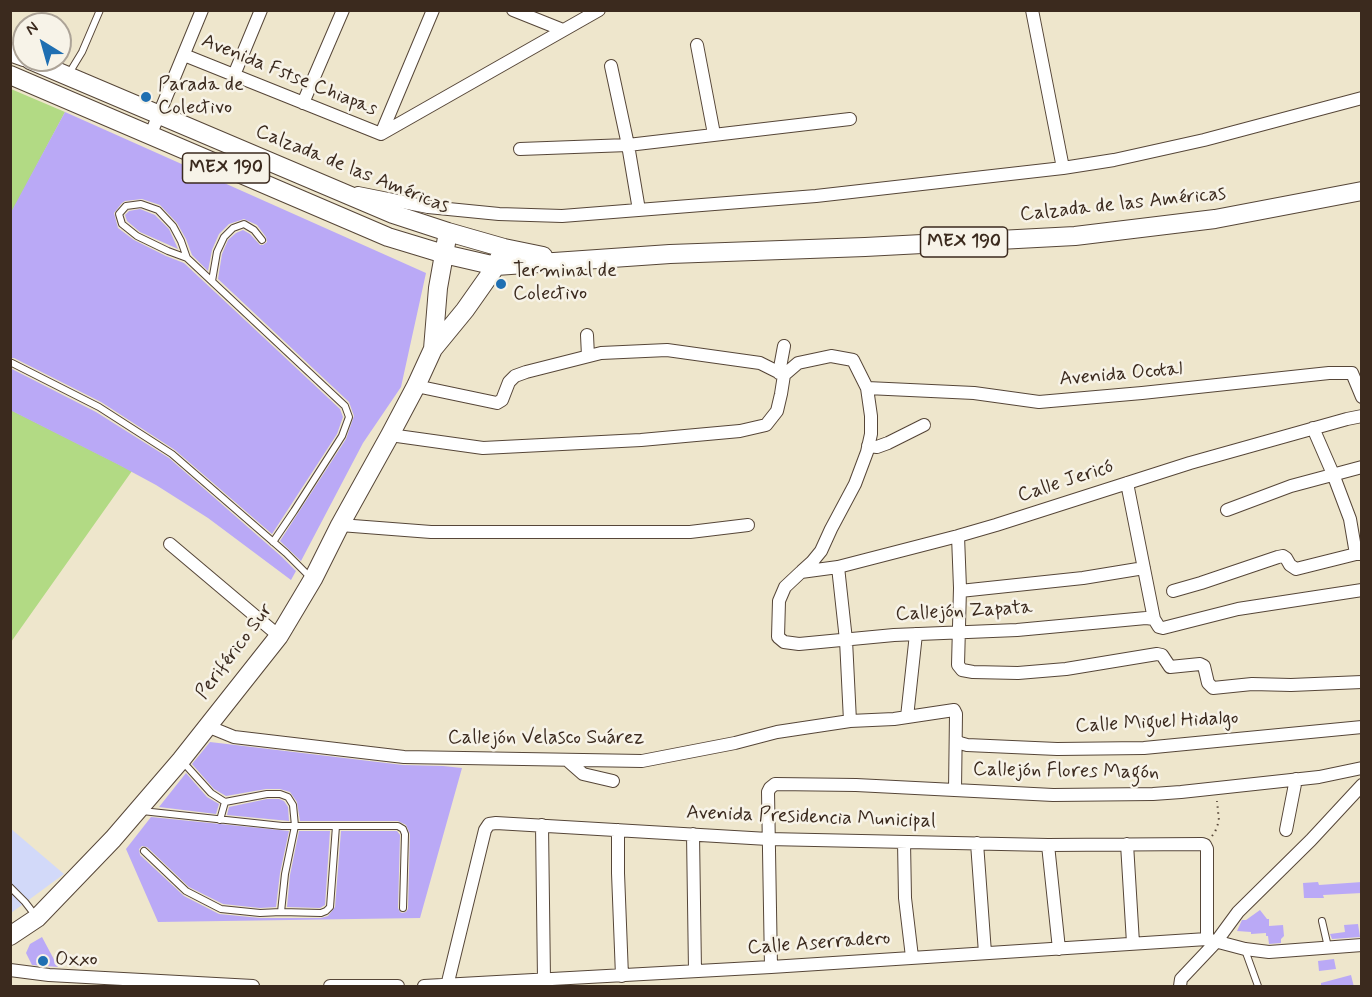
<!DOCTYPE html>
<meta charset="utf-8">
<style>
body{margin:0}
#map{position:relative;width:1372px;height:997px;overflow:hidden;background:#eee6cc;font-family:Mynerve,sans-serif}
canvas{display:block}
.frame{position:absolute;inset:0;border:12px solid #3b2a1e;pointer-events:none}
.north{position:absolute;left:12px;top:12px;width:60px;height:60px;box-sizing:border-box;background:#f7f3e8;border:2px solid #aca397;border-radius:50%;rotate:323deg;font-size:16px;font-weight:700;line-height:24px;text-align:center;color:#3b2a1e}
.north::after{content:'';display:block;margin:auto;width:21px;height:27px;background:#1f6fb2;clip-path:polygon(50% 0,100% 100%,50% 72%,0 100%)}
</style>
<div id="map">
<canvas width="1372" height="997"></canvas>
<div class="frame"></div>
<div class="north">N</div>
</div>
<script>
const g = document.querySelector('canvas').getContext('2d');
g.lineJoin = 'round';
function paint(path, color) {
  g.fillStyle = color;
  g.fill(path, 'evenodd');
}
function poly(rows) {
  const path = new Path2D();
  for (const r of rows) {
    path.moveTo(r[0], r[1]);
    for (let i = 2; i < r.length; i += 2) path.lineTo(r[i], r[i + 1]);
  }
  return path;
}
function strokePath(path, color, width, dash) {
  g.strokeStyle = color;
  g.lineWidth = width;
  g.lineCap = dash ? 'butt' : 'round';
  g.setLineDash(dash || []);
  g.stroke(path);
}
function label(font, color, halo, rows, align = 'center') {
  g.font = font + ' Mynerve,sans-serif';
  g.lineWidth = 5;
  g.setLineDash([]);
  g.textBaseline = 'middle';
  g.strokeStyle = halo;
  g.fillStyle = color;
  for (const [text, x, y, turn = 0] of rows) {
    g.save();
    g.translate(x, y);
    g.rotate((+turn || 0) * Math.PI / 180);
    g.textAlign = isNaN(turn) ? turn : align;
    if (halo) g.strokeText(text, 0, 0);
    g.fillText(text, 0, 0);
    g.restore();
  }
}
paint(poly([
 [10,828,64,874,11,913,10,913]
]), '#d2d9f9');
paint(poly([
 [11,89,65,112,11,214],
 [11,410,132,471,11,642]
]), '#b2da84');
paint(poly([
 [65,112,426,273,401,387,363,443,301,561,280,541,346,439,354,416,349,402,218,279,222,254,228,240,236,233,243,230,250,234,260,245,263,245,267,242,266,237,257,225,244,219,229,224,219,234,212,250,208,271,192,255,186,239,177,223,160,205,142,199,125,201,122,203,114,213,118,228,134,240,166,256,184,263,340,409,343,417,337,434,272,534,175,450,101,402,14,358,10,358,10,214],
 [140,209,155,215,169,229,178,249,140,232,127,221,125,215,129,211],
 [10,368,96,412,169,458,282,557,296,571,291,580,208,518,156,485,119,465,10,410],
 [210,742,403,765,443,766,462,768,420,918,158,922,126,849,151,817,289,831,280,873,276,907,260,908,223,904,189,887,147,847,142,846,139,849,140,855,184,896,219,914,260,918,321,918,328,916,335,907,341,831,397,831,400,835,398,908,400,912,402,913,406,912,408,909,410,834,406,825,398,821,300,821,297,802,290,792,280,789,266,789,226,796,214,789,192,764],
 [186,773,207,797,219,804,216,814,159,807],
 [267,799,279,799,284,801,288,807,289,821,227,815,229,807],
 [299,831,330,831,325,905,320,908,287,907,290,875],
 [1318,882,1319,885,1362,882,1362,893,1323,895,1324,898,1304,898,1303,883],
 [1260,910,1267,919,1269,919,1269,926,1283,925,1284,936,1281,939,1281,943,1269,944,1268,936,1266,936,1266,933,1251,934,1251,932,1237,931,1242,920,1246,920],
 [1358,924,1360,937,1332,939,1330,934,1345,932,1344,925],
 [42,937,58,967,32,965,26,953,30,944],
 [1334,959,1336,969,1319,971,1318,961],
 [1351,975,1354,987,1321,987,1321,983]
]), '#baa9f6');
const lane = poly([
 [68,75,82,52,100,10],
 [187,258,168,251,137,236,122,224,119,214,126,206,141,204,158,210,173,226,181,241,187,258,345,406,349,417,342,436,294,511,273,542],
 [212,281,217,252,224,237,233,228,244,224,254,230,262,240],
 [12,363,99,407,172,454,286,553,310,577],
 [142,811,282,826,398,826,403,829,405,834,403,908],
 [220,820,225,802],
 [144,851,186,891,221,909,260,913,281,912,285,874,295,826,293,805,288,797,280,794,267,794,225,802,211,793,182,761],
 [10,887,25,902,35,915],
 [281,912,321,913,326,911,330,907,336,826],
 [1322,921,1328,947],
 [1245,950,1258,986]
]);
const street = poly([
 [513,10,563,30],
 [1032,10,1063,168],
 [697,45,714,134],
 [184,55,381,134,599,10],
 [611,66,628,145,639,210],
 [234,75,261,10],
 [303,103,343,10],
 [381,134,433,10],
 [150,136,202,10],
 [520,149,628,145,850,119],
 [358,193,428,207,499,214,562,216,816,196,1063,168,1114,160,1204,140,1362,98],
 [587,335,588,356],
 [779,373,784,346],
 [784,375,798,363,831,356,853,360,867,388,871,416,871,434,867,452,855,484,831,529,821,551,812,562,802,571],
 [416,386,497,403,502,400,509,382,515,376,526,372,601,353,667,350,760,363,784,375],
 [867,388,974,393,1039,402,1142,393,1329,373,1352,373,1362,397],
 [1313,428,1333,474,1350,519,1356,554],
 [390,435,483,448,641,440,740,431,766,425,777,411,781,394,784,375],
 [868,446,877,447,888,443,924,425],
 [1127,483,1154,619,1159,627,1163,628,1238,609,1362,590],
 [1227,510,1291,486,1362,467],
 [340,525,431,532,690,532,748,525],
 [958,536,960,588,958,665,962,670,973,672,1018,673,1066,669,1157,654,1162,655,1170,667,1200,664,1204,666,1208,683,1213,688,1252,684,1291,685,1362,682],
 [170,544,279,636],
 [838,567,846,640,850,721],
 [960,591,1083,578,1144,568],
 [1173,591,1201,583,1278,557,1283,556,1286,558,1290,565,1296,569,1356,554,1362,554],
 [1154,619,1146,618,1017,630,894,635,799,644,784,642,778,637,779,601,785,587,801,572,838,567,958,536,996,525,1190,463,1347,419,1362,416],
 [907,717,916,634],
 [207,726,234,737,404,757,642,761,735,743,777,732,850,721,894,719,954,710,956,714,955,790],
 [956,740,960,743,967,745,1057,749,1144,748,1362,727],
 [567,760,583,774,613,781],
 [542,825,544,980],
 [618,830,618,873,622,976],
 [1286,830,1296,779],
 [693,834,695,971],
 [904,842,905,898,912,957],
 [977,843,985,953],
 [1127,844,1133,943],
 [1048,845,1059,949],
 [771,967,768,792,770,788,775,784,856,785,1053,795,1153,794,1181,792,1319,777,1362,768],
 [10,970,49,975,253,986],
 [330,986,398,986],
 [424,986,771,967,1207,939,1245,949,1269,952,1362,945],
 [447,986,485,830,489,824,496,823,768,839,1048,845,1202,844,1205,845,1207,849,1207,939],
 [1180,986,1181,979,1216,942,1238,912,1311,840,1362,785]
]);
const primary = poly([
 [10,52,24,57],
 [30,60,393,214,448,232,504,248,543,256],
 [10,75,388,237,444,254,496,266,670,254,865,247,1075,236,1215,219,1362,191],
 [433,349,465,310,496,266,500,256],
 [10,936,37,918,113,839,181,760,279,636,313,579,340,525,390,435,416,386,433,349,438,288,448,232]
]);
strokePath(lane, '#564638', 8);
strokePath(street, '#564638', 14);
strokePath(primary, '#564638', 20);
strokePath(poly([
 [1212,836,1215,832,1219,821,1217,801]
]), '#564638', 2, [1.5, 4.5]);
strokePath(lane, '#fff', 6);
strokePath(street, '#fff', 12);
strokePath(primary, '#fff', 18);
for (const [x, y, r, color] of [
 [146,97,6,"#1f6fb2"],
 [501,284,6,"#1f6fb2"],
 [43,961,6,"#1f6fb2"]
]) {
  const dot = new Path2D();
  dot.arc(x, y, r, 0, 2 * Math.PI);
  g.fillStyle = color;
  g.fill(dot);
  strokePath(dot, '#f7f3e8', 2);
}
for (const [x, y, w] of [
 [226,168,87],
 [964,242,87]
]) {
  const box = new Path2D();
  box.roundRect(x - w / 2, y - 15, w, 30, 4.5);
  g.fillStyle = '#f7f3e8';
  g.fill(box);
  strokePath(box, '#3b2a1e', 1.5);
}
label('bold 18px', '#3b2a1e', null, [
 ["MEX 190",226,168],
 ["MEX 190",964,242]
]);
label('20px', '#3b2a1e', '#f7f3e8', [
 ["Avenida Fstse Chiapas",289,76,22],
 ["Calzada de las Américas",352,170,22],
 ["Calzada de las Américas",1123,205,-6],
 ["Avenida Ocotal",1121,375,-5],
 ["Calle Jericó",1066,482,-18],
 ["Callejón Zapata",964,612,-3],
 ["Periférico Sur",235,652,-53],
 ["Calle Miguel Hidalgo",1157,723,-3],
 ["Callejón Velasco Suárez",546,739],
 ["Callejón Flores Magón",1066,772,1],
 ["Avenida Presidencia Municipal",811,818,2],
 ["Calle Aserradero",819,944,-4]
]);
label('20px', '#3b2a1e', '#f7f3e8', [
 ["Parada de",158,86],
 ["Colectivo",158,109],
 ["Terminal de",513,272],
 ["Colectivo",513,295],
 ["Oxxo",55,961]
], 'left');
</script>
